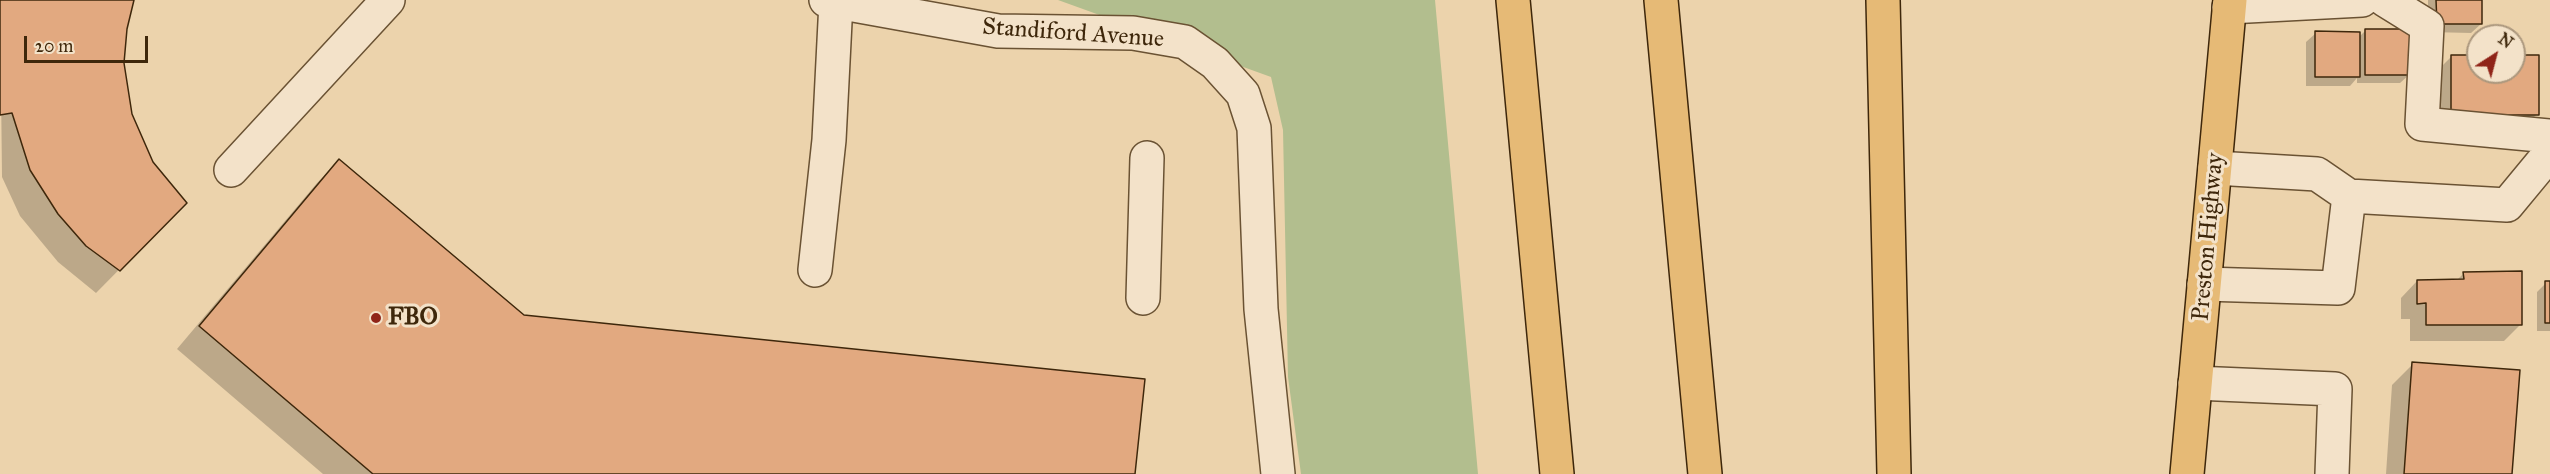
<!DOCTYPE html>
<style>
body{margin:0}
#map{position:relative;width:2550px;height:474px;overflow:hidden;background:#ecd3ac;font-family:"IM FELL Great Primer",serif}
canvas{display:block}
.north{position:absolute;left:2466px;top:24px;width:60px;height:60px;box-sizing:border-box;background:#f3e2c9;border:2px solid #ab977d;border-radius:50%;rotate:36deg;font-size:16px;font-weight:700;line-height:24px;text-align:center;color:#3e270b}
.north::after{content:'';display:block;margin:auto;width:21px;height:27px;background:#8f2418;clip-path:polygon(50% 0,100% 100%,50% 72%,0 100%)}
.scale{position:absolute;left:24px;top:36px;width:124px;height:27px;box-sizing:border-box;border:3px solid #3e270b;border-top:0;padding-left:8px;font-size:18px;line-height:21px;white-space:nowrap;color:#3e270b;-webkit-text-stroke:4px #f3e2c9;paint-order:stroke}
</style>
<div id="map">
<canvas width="2550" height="474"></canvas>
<div class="north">N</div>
<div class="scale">20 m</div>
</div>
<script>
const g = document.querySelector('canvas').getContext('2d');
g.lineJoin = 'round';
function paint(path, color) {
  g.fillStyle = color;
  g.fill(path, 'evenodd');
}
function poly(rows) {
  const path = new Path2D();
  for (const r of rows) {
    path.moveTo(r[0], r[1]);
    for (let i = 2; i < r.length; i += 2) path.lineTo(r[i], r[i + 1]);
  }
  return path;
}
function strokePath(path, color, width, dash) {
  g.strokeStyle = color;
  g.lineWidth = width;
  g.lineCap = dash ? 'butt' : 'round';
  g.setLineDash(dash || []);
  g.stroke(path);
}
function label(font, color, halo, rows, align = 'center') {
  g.font = font + ' "IM FELL Great Primer",serif';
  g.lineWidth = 6;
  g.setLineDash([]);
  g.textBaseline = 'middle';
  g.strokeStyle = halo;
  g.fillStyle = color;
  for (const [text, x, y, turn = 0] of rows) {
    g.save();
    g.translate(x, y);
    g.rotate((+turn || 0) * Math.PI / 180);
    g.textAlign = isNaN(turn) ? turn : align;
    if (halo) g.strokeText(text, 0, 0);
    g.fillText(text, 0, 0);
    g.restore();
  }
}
paint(poly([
 [1058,0,1435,0,1478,474,1301,474,1288,377,1283,130,1271,77]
]), '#b2be8e');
paint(poly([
 [0,0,132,0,125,29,122,63,130,115,152,163,185,203,96,293,58,262,20,216,2,177],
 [2428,0,2480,0,2481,24,2471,33,2428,32],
 [2366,30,2410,74,2400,83,2357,83,2357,78,2350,86,2306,86,2306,42,2316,33,2359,37],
 [2451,57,2478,57,2478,72,2514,72,2514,57,2537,114,2521,130,2435,130,2435,73],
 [339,161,524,317,1133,474,323,474,177,349,317,183],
 [2464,273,2521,324,2504,341,2410,341,2410,319,2401,319,2401,298,2417,281,2457,280],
 [2546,283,2550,283,2550,331,2537,331,2537,292],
 [2413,364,2511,474,2386,474,2392,385]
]), '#0003');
const building = poly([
 [0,0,134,0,127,29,124,63,132,114,153,162,187,203,120,271,86,246,58,214,30,170,12,113,0,115,0,0],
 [2436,0,2482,0,2482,24,2437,24,2436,0],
 [2365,29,2411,29,2411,75,2365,75,2365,29],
 [2315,31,2360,32,2360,77,2315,77,2315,31],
 [2451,55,2478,55,2478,72,2514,72,2514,55,2539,55,2539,115,2451,115,2451,55],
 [339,159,524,315,1145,379,1135,474,373,474,199,326,339,159],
 [2522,271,2522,325,2426,325,2426,303,2417,304,2417,280,2464,279,2463,272,2522,271],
 [2545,281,2550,281,2550,323,2545,323,2545,281],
 [2412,362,2520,370,2512,474,2404,474,2412,362]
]);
paint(building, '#e2a980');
strokePath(building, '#3e270b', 1.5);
const minor = poly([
 [826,0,998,31,1133,33,1185,42,1215,63,1243,94,1254,128,1261,309,1278,474],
 [2385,0,2427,26,2422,124,2550,136],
 [2229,7,2362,0],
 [231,170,388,0],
 [2349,196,2507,205,2550,153],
 [815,270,829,140,836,2],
 [2204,284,2338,288,2349,196,2317,174,2215,168],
 [1143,298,1147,158],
 [2195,383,2335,389,2332,474]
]);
const major = poly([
 [2187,474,2230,0]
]);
const highway = poly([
 [1513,0,1557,474],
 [1661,0,1705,474],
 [1883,0,1894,474]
]);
strokePath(minor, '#6a5233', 36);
strokePath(major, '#3e270b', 36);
strokePath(highway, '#3e270b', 36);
strokePath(minor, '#f3e2c9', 33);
strokePath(major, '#e6ba76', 33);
strokePath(highway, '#e6ba76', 33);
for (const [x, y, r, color] of [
 [376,318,6,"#8f2418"]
]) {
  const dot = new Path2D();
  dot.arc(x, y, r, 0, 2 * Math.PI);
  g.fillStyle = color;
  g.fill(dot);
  strokePath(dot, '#f3e2c9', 2);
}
label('24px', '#3e270b', '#f3e2c9', [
 ["Standiford Avenue",1073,34,4],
 ["Preston Highway",2209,237,-85]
]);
label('bold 24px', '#3e270b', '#f3e2c9', [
 ["FBO",388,318]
], 'left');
</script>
